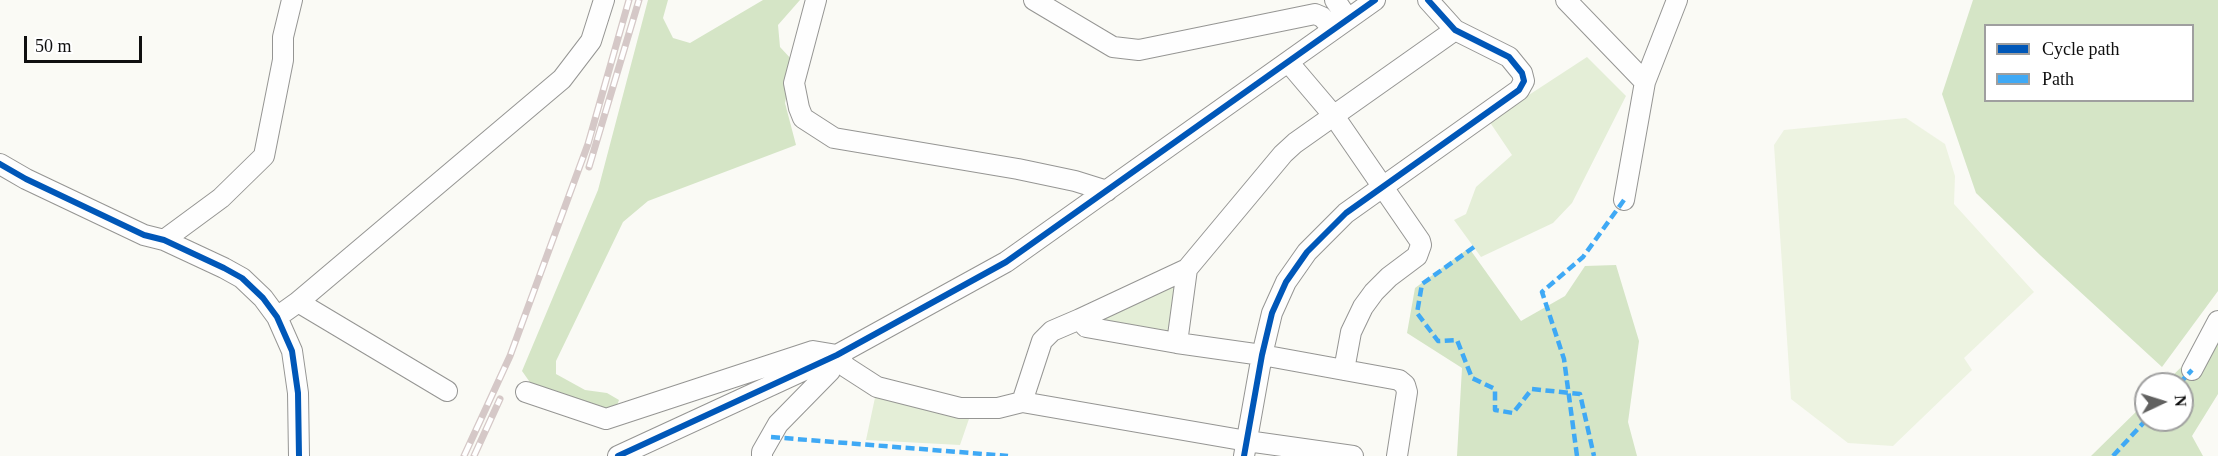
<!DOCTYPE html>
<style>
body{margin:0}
#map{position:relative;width:2218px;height:456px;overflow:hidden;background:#fafaf5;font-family:"Times New Roman",serif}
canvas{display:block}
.legend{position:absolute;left:1984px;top:24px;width:210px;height:78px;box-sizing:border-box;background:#fff;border:2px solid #9f9f9f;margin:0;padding:8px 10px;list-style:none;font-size:18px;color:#0f0f0f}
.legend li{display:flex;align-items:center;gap:12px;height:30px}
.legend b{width:30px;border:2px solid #9f9f9f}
.north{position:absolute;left:2134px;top:372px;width:60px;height:60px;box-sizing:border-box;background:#fff;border:2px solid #9f9f9f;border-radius:50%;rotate:86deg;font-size:16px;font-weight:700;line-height:24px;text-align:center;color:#0f0f0f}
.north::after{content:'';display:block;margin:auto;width:21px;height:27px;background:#616160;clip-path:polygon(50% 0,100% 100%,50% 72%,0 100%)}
.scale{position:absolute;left:24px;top:36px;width:118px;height:27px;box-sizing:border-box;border:3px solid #0f0f0f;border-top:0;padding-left:8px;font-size:18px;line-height:21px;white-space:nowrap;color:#0f0f0f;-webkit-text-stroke:4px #fff;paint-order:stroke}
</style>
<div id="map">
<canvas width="2218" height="456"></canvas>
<ul class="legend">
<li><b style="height:8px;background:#0057b8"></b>Cycle path</li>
<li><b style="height:8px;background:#3fa9f5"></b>Path</li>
</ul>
<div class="north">N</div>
<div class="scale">50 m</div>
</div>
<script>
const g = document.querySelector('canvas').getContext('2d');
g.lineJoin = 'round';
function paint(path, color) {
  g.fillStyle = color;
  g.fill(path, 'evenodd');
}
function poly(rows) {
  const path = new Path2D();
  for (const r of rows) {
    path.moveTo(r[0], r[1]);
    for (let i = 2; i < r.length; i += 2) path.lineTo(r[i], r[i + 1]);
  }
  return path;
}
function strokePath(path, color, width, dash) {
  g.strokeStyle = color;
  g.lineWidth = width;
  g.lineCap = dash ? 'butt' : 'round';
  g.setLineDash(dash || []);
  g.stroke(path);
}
paint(poly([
 [1587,57,1626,96,1572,203,1553,223,1481,257,1454,220,1466,214,1476,187,1512,155,1489,121],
 [1177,279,1170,334,1102,319],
 [876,393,970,416,960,445,866,440]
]), '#e4eed7');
paint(poly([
 [648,0,668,0,663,18,673,38,690,43,763,0,800,0,778,25,780,47,793,61,785,103,796,145,648,201,623,222,556,361,556,374,585,390,607,393,619,400,615,411,600,410,534,388,522,371,598,190],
 [1973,0,2218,0,2218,291,2162,367,2040,255,1976,193,1942,94],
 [1986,26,2192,26,2192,100,1986,100],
 [1469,248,1521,321,1565,296,1585,266,1616,265,1639,341,1628,422,1637,456,1457,456,1462,368,1407,333,1415,288],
 [2218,331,2218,394,2192,436,2203,456,2091,456,2146,402,2146,420,2182,420,2182,384,2164,384]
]), '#d5e5c6');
paint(poly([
 [1906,118,1945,144,1955,176,1954,204,2034,292,1964,358,1972,370,1893,446,1848,443,1791,399,1774,145,1784,130]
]), '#edf3e1');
const minor = poly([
 [816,0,794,83,799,108,803,118,834,138,1018,169,1075,181,1107,191],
 [1034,0,1113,47,1139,50,1315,14,1322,17,1333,29],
 [1335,0,1348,19],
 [1566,0,1645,82,1677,0],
 [1289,63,1334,116,1420,241,1421,245,1417,256,1389,277,1374,292,1363,307,1351,332,1344,370],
 [0,164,26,179,144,235,164,240,224,268,242,278,263,298,277,317,292,351,298,393,299,456],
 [1624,200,1645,82],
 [164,240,221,198,264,156,283,60,283,37,292,0],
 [298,302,447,391],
 [277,317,298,302,562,79,591,41,604,0],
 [1080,319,1187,269],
 [1177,343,1187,269,1283,154,1295,143,1455,30],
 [2192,370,2218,321],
 [526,392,606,419,813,351,837,355,846,367,877,387,960,408,998,408,1022,402,1247,441,1353,456],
 [1022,402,1042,341,1052,331,1080,319,1086,327,1177,343,1262,355,1399,380,1405,385,1407,392,1397,456],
 [618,456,837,355,1006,262,1375,0],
 [762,456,762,452,778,424,830,371,837,355],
 [1244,456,1262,355,1272,313,1286,282,1307,252,1346,213,1519,90,1524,81,1522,73,1509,57,1455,30,1428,0]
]);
strokePath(minor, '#959593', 22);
strokePath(minor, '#fefefe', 20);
const rail = poly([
 [589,167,639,0],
 [464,456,510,356,588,144,629,0],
 [474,456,500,399]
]);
strokePath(rail, '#d5c8c7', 7);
strokePath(rail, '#fff', 4.5, [14]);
strokePath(poly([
 [1474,247,1422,284,1417,313,1438,341,1457,340,1472,378,1495,389,1495,410,1513,413,1532,389,1580,394,1594,456],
 [2179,384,2192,370],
 [771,437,1008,456],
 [1577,456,1564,359,1542,292,1583,257,1624,200],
 [2113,456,2146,420]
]), '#3fa9f5', 4.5, [9, 4.5]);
strokePath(poly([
 [0,164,26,179,144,235,164,240,224,268,242,278,263,298,277,317,292,351,298,393,299,456],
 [618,456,837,355,1006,262,1375,0],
 [1244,456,1262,355,1272,313,1286,282,1307,252,1346,213,1519,90,1524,81,1522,73,1509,57,1455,30,1428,0]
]), '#0057b8', 6);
</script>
